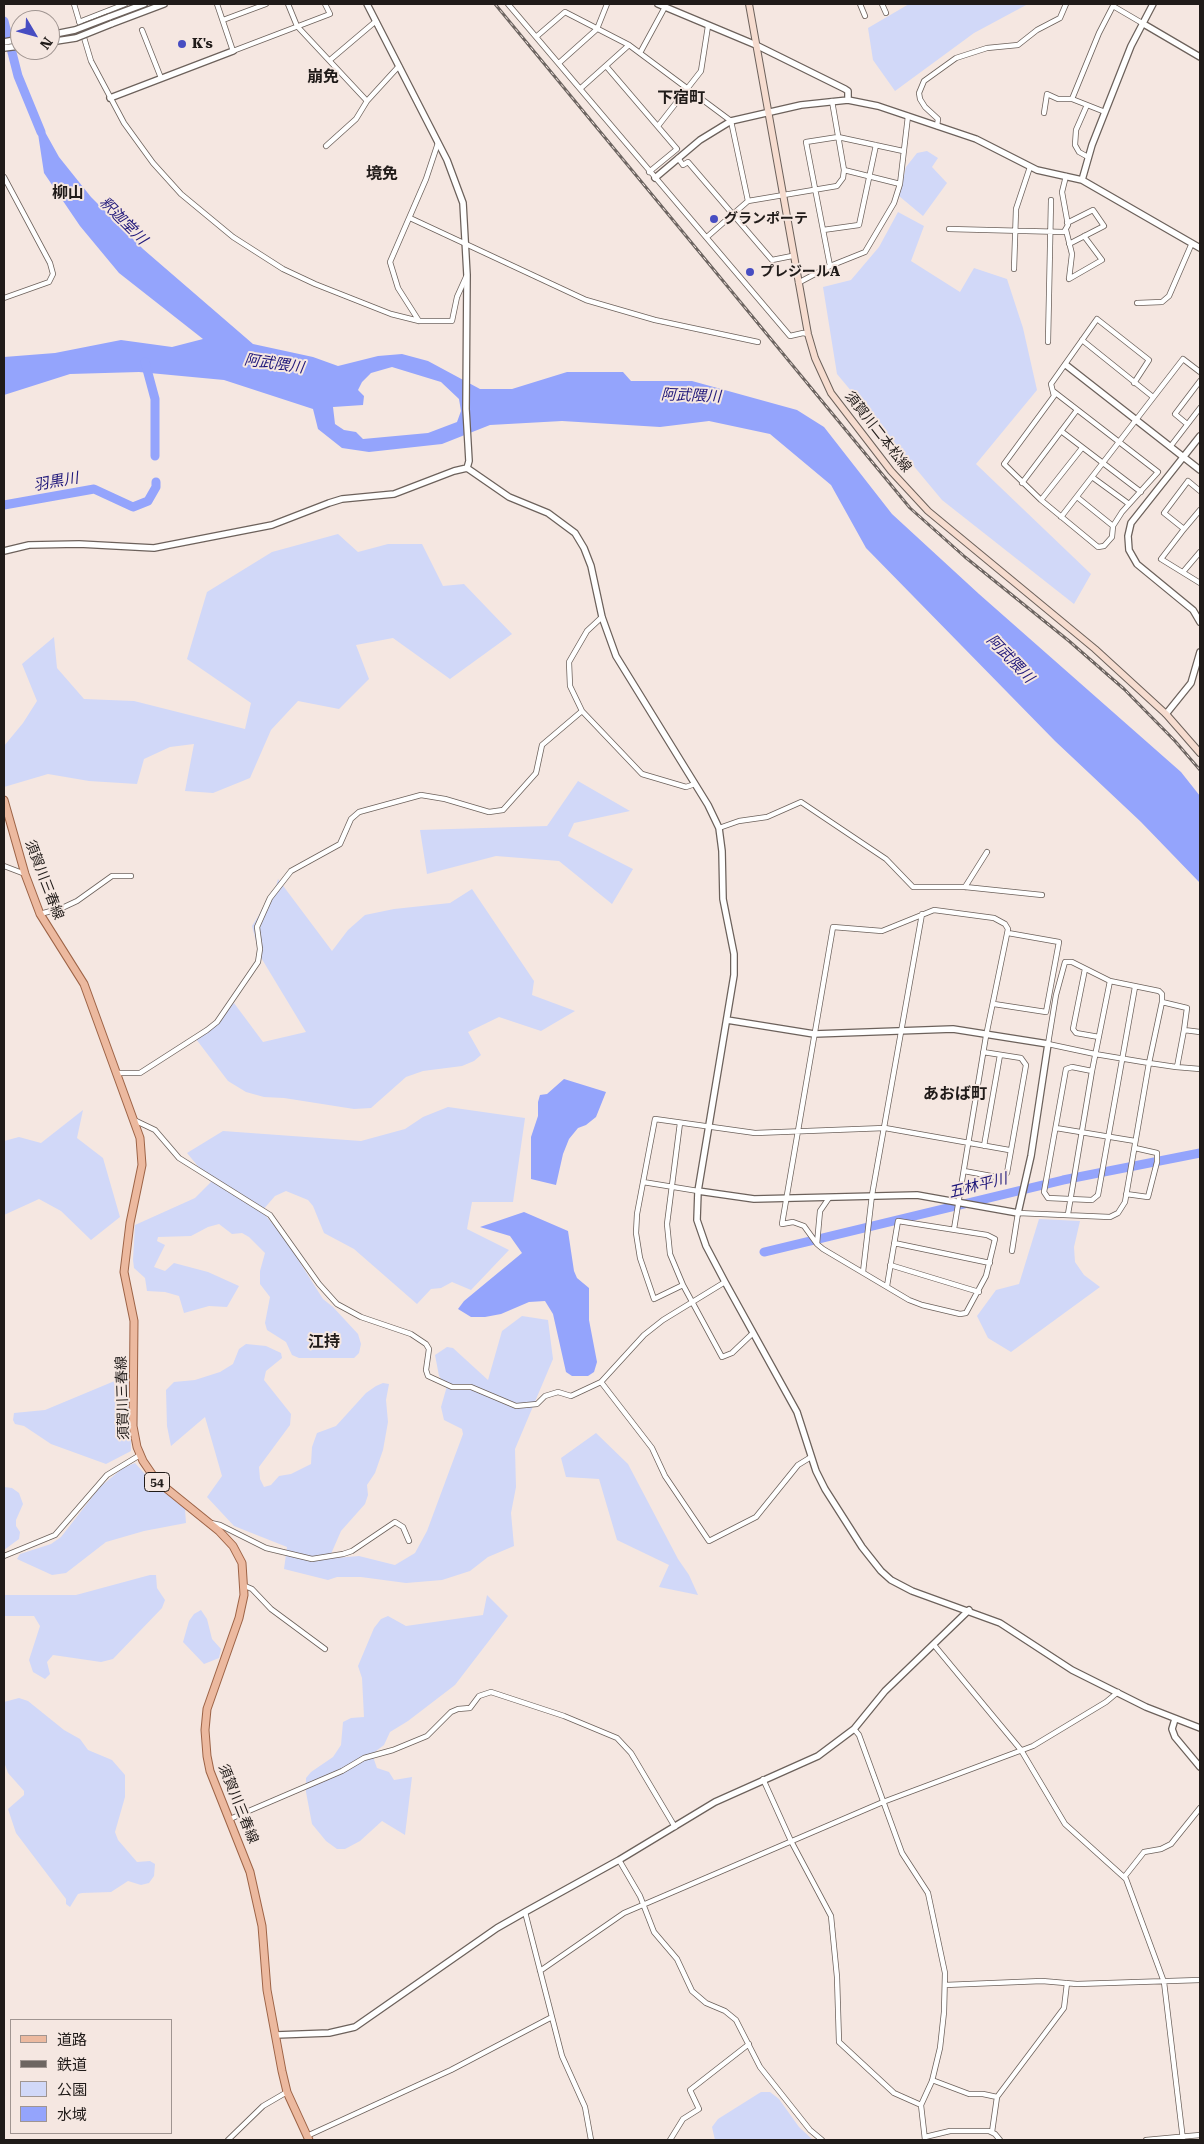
<!DOCTYPE html>
<meta charset="utf-8">
<style>
body{margin:0}
#map{position:relative;width:1204px;height:2144px;overflow:hidden;background:#f5e7e1;font-family:"Roboto Serif","Noto Sans JP",serif}
canvas{display:block}
.frame{position:absolute;inset:0;border:5px solid #201b19;pointer-events:none}
.legend{position:absolute;left:10px;top:2019px;width:162px;height:115px;box-sizing:border-box;background:#f5e7e1;border:1px solid #a09591;margin:0;padding:6px 9px;list-style:none;font-size:15px;color:#201b19}
.legend li{display:flex;align-items:center;gap:10px;height:25px}
.legend b{width:25px;border:1px solid #a09591}
.north{position:absolute;left:10px;top:10px;width:50px;height:50px;box-sizing:border-box;background:#f5e7e1;border:1px solid #a09591;border-radius:50%;rotate:127deg;font-size:14px;font-weight:700;line-height:20px;text-align:center;color:#201b19}
.north::after{content:'';display:block;margin:auto;width:18px;height:22px;background:#474dc2;clip-path:polygon(50% 0,100% 100%,50% 72%,0 100%)}
</style>
<div id="map">
<canvas width="1204" height="2144"></canvas>
<div class="frame"></div>
<ul class="legend">
<li><b style="height:6px;background:#ecb99f"></b>道路</li>
<li><b style="height:6px;background:#6d6561"></b>鉄道</li>
<li><b style="height:14px;background:#d1d8f8"></b>公園</li>
<li><b style="height:14px;background:#94a4fc"></b>水域</li>
</ul>
<div class="north">N</div>
</div>
<script>
const g = document.querySelector('canvas').getContext('2d');
g.lineJoin = 'round';
function paint(path, color) {
  g.fillStyle = color;
  g.fill(path, 'evenodd');
}
function poly(rows) {
  const path = new Path2D();
  for (const r of rows) {
    path.moveTo(r[0], r[1]);
    for (let i = 2; i < r.length; i += 2) path.lineTo(r[i], r[i + 1]);
  }
  return path;
}
function strokePath(path, color, width, dash) {
  g.strokeStyle = color;
  g.lineWidth = width;
  g.lineCap = dash ? 'butt' : 'round';
  g.setLineDash(dash || []);
  g.stroke(path);
}
function label(font, color, halo, rows, align = 'center') {
  g.font = font + ' "Roboto Serif","Noto Sans JP",serif';
  g.lineWidth = 4;
  g.setLineDash([]);
  g.textBaseline = 'middle';
  g.strokeStyle = halo;
  g.fillStyle = color;
  for (const [text, x, y, turn = 0] of rows) {
    g.save();
    g.translate(x, y);
    g.rotate((+turn || 0) * Math.PI / 180);
    g.textAlign = isNaN(turn) ? turn : align;
    if (halo) g.strokeText(text, 0, 0);
    g.fillText(text, 0, 0);
    g.restore();
  }
}
paint(poly([
 [909,4,1028,4,974,33,895,91,873,60,868,28],
 [927,151,938,158,932,167,947,183,923,216,899,196,906,167,917,153],
 [898,212,924,226,911,261,960,292,974,268,1007,279,1023,328,1037,390,976,464,1091,574,1074,604,942,500,837,374,823,287,851,280,879,247],
 [338,534,358,552,388,544,422,544,443,586,464,584,512,634,450,679,393,638,356,645,369,679,339,709,298,701,271,730,250,778,213,793,185,791,194,744,170,747,144,759,137,784,89,781,48,774,4,787,4,746,23,723,37,701,22,664,54,637,57,668,84,699,134,701,245,729,251,703,187,659,207,592,272,552],
 [578,781,630,811,574,823,568,836,633,869,612,904,559,861,496,856,427,874,420,830,547,826],
 [278,879,332,951,348,930,365,915,394,909,450,903,472,889,534,981,532,995,575,1011,541,1031,499,1017,468,1032,481,1055,474,1061,462,1066,423,1071,406,1077,371,1108,354,1109,284,1098,264,1097,246,1092,228,1081,196,1039,234,1003,263,1042,306,1032,260,956,252,926,275,890],
 [448,1107,525,1118,513,1202,472,1202,467,1229,509,1250,471,1290,452,1282,441,1288,431,1289,417,1304,354,1249,324,1233,313,1206,308,1200,286,1191,275,1196,262,1211,285,1239,323,1299,333,1307,358,1334,361,1344,359,1353,354,1358,299,1358,292,1355,286,1342,267,1330,265,1323,270,1297,260,1284,260,1271,265,1253,249,1237,242,1233,232,1234,219,1224,208,1227,191,1236,158,1237,157,1241,165,1245,154,1267,165,1271,174,1263,208,1272,239,1286,227,1307,209,1306,184,1313,179,1296,165,1292,147,1291,145,1278,134,1268,133,1260,135,1225,195,1198,211,1182,187,1153,223,1131,361,1141,405,1129,423,1117],
 [83,1110,77,1138,103,1158,120,1217,91,1240,61,1211,39,1199,4,1215,4,1141,19,1137,41,1143],
 [1039,1219,1080,1221,1074,1247,1075,1262,1084,1275,1100,1287,1011,1352,988,1338,977,1316,996,1290,1019,1284],
 [522,1316,548,1320,553,1359,515,1449,516,1487,511,1513,514,1546,488,1557,470,1571,442,1580,406,1583,361,1577,337,1577,328,1580,284,1569,287,1547,234,1526,207,1497,222,1476,205,1417,171,1446,167,1426,166,1390,174,1382,195,1380,220,1372,233,1364,239,1349,246,1344,266,1346,281,1353,282,1358,266,1371,264,1380,291,1414,290,1425,259,1467,260,1479,264,1487,271,1485,279,1476,291,1474,311,1464,312,1447,317,1433,336,1426,366,1393,376,1386,383,1383,389,1384,386,1400,388,1422,383,1450,375,1473,367,1485,368,1495,365,1504,341,1531,331,1554,336,1558,359,1556,395,1565,415,1553,427,1531,463,1434,462,1429,444,1420,441,1407,447,1386,439,1376,435,1355,447,1347,453,1348,488,1380,502,1331],
 [117,1380,126,1380,130,1386,131,1451,106,1464,51,1444,24,1426,15,1424,13,1420,14,1413,45,1410],
 [596,1433,628,1464,678,1559,689,1575,698,1595,659,1587,669,1565,617,1540,599,1479,566,1477,561,1458],
 [135,1463,154,1484,185,1509,186,1523,144,1531,106,1542,66,1573,52,1575,17,1559,20,1554,51,1544,61,1537,100,1487,123,1468],
 [4,1487,12,1488,19,1493,23,1504,16,1520,16,1526,20,1532,19,1539,4,1550],
 [150,1575,156,1575,157,1588,165,1600,162,1608,113,1659,101,1662,53,1655,47,1662,50,1674,45,1679,33,1672,29,1660,40,1626,34,1616,4,1616,4,1595,76,1595],
 [487,1595,508,1616,455,1685,408,1721,390,1732,384,1745,372,1754,377,1768,389,1772,394,1780,412,1777,405,1835,382,1821,360,1841,345,1849,337,1849,326,1841,312,1824,306,1792,306,1778,311,1772,333,1757,341,1745,343,1722,351,1718,364,1717,362,1678,358,1666,374,1628,381,1619,388,1616,406,1626,483,1615],
 [201,1610,207,1619,212,1639,221,1649,219,1658,204,1664,183,1642,189,1621,194,1614],
 [19,1698,28,1701,64,1730,80,1739,88,1750,112,1760,125,1775,125,1797,115,1832,118,1840,137,1862,150,1861,155,1864,154,1876,149,1883,141,1885,128,1881,111,1892,82,1893,78,1894,70,1907,66,1904,66,1899,16,1833,8,1809,24,1795,24,1791,8,1773,4,1762,4,1702],
 [761,2092,770,2092,779,2099,799,2127,813,2140,715,2140,712,2127,718,2119]
]), '#d1d8f8');
paint(poly([
 [35,114,59,157,91,197,143,249,253,344,313,357,338,366,378,356,402,354,428,361,480,389,512,389,567,372,623,372,631,381,692,381,797,410,824,427,892,514,979,594,1181,772,1200,796,1200,883,1141,822,1055,741,866,548,831,485,770,434,709,421,660,427,562,421,490,425,442,444,369,452,342,448,318,429,313,409,224,380,139,372,70,374,4,395,4,357,55,353,121,340,172,347,203,339,119,273,80,226,44,173],
 [392,367,441,382,459,399,461,411,457,422,428,433,363,439,356,432,344,430,335,424,333,407,363,405,364,396,358,390,362,382,371,373],
 [564,1079,606,1092,596,1117,586,1125,578,1128,569,1139,563,1154,556,1185,531,1179,531,1137,538,1116,538,1102,540,1095,547,1094],
 [524,1212,568,1231,574,1271,577,1278,589,1288,589,1320,597,1362,594,1372,588,1376,572,1376,566,1372,553,1314,545,1301,529,1302,501,1314,485,1317,471,1317,458,1309,464,1301,522,1253,510,1236,480,1227]
]), '#94a4fc');
strokePath(poly([
 [4,21,18,76,41,132],
 [145,362,155,399,155,456],
 [4,505,94,489,133,507,148,501,156,487,156,482],
 [764,1252,1063,1180,1200,1153]
]), '#94a4fc', 9);
const minor = poly([
 [74,4,91,61,124,123,153,163,181,194,233,237,283,269,315,284,391,314,419,321,452,321,457,297,466,277],
 [217,4,233,51,330,14,325,4],
 [288,4,297,26,367,101],
 [508,4,790,336,803,333,808,334],
 [860,4,865,16],
 [882,4,886,13],
 [1113,6,1142,23],
 [223,20,266,4],
 [79,22,125,4],
 [142,30,161,78],
 [536,37,565,12,629,45,731,121,748,201,707,237],
 [640,53,665,7],
 [330,60,376,21],
 [559,63,597,29,607,4],
 [606,66,677,149,649,172],
 [581,88,629,45],
 [1087,105,1076,130,1075,145,1079,152,1088,157],
 [1105,112,1072,99,1099,33,1114,4],
 [1044,113,1047,94,1058,99,1072,99],
 [658,126,701,71,708,26],
 [937,126,938,119,925,107,920,99,919,93,924,81,956,58,987,48,1018,45,1037,30,1060,18,1066,4],
 [326,146,356,119,367,101,399,66],
 [678,158,683,165,688,162,772,260,792,256],
 [844,170,900,184],
 [4,177,50,263,53,274,49,282,4,298],
 [748,201,837,186,843,178,844,170,832,101],
 [410,218,586,300,655,320,758,342],
 [1067,223,1093,210,1104,226,1069,244],
 [949,229,1064,232,1068,225,1062,192,1066,176],
 [823,230,859,225,876,145],
 [1066,230,1072,254,1069,279],
 [830,266,806,142,838,137,903,151],
 [1014,269,1016,209,1030,167],
 [1069,279,1102,260,1084,236],
 [798,283,830,266,865,252,894,203,900,184,908,116],
 [1137,303,1162,302,1169,296,1192,243],
 [419,321,398,288,390,262,426,179,438,143],
 [1082,340,1153,397],
 [1048,342,1051,200],
 [1053,391,1158,472,1122,512,1113,526,1112,537,1104,546,1098,547,1041,500,1004,464,1054,396,1051,384,1097,319,1149,360,1134,383],
 [1187,424,1175,414,1200,381],
 [1061,431,1141,492],
 [1170,447,1200,408],
 [1092,477,1129,504],
 [1022,483,1077,410],
 [1200,491,1188,481,1164,513,1184,529,1161,559,1200,583],
 [1077,497,1113,526],
 [1041,500,1082,448],
 [1061,517,1183,359,1200,372],
 [1184,529,1200,510],
 [1183,572,1200,552],
 [602,617,587,631,569,662,570,686,582,711,642,774,686,787,695,784],
 [719,828,739,821,767,817,801,802,886,859,913,887,965,887,1042,895],
 [4,866,25,874],
 [965,887,987,852],
 [40,914,62,908,77,901,112,876,131,876],
 [1085,969,1073,1029,1076,1033,1099,1037],
 [1162,1002,1187,1008,1184,1030,1200,1032],
 [994,1004,1046,1012,1059,942,1008,933],
 [1177,1067,1184,1030],
 [1092,1071,1072,1067,1066,1069,1044,1192,1048,1198,1092,1200,1098,1195,1135,987],
 [117,1073,140,1073,207,1030,217,1022,258,962,260,949,257,927,270,898,291,871,340,844,351,819,359,812,421,795,445,799,489,812,503,810,536,773,542,745,582,711],
 [134,1120,155,1130,179,1158,270,1215,319,1284,337,1304,361,1317,411,1334,426,1344,429,1349,426,1370,428,1376,452,1387,471,1387,516,1406,537,1404,545,1396,558,1392,571,1396,601,1382,644,1335,663,1320,725,1282],
 [680,1123,667,1224,670,1254,683,1285,722,1357,732,1353,753,1333],
 [1056,1128,1135,1141],
 [984,1146,1000,1055],
 [964,1171,1002,1178,1007,1173,1026,1065,1021,1058,983,1052],
 [643,1182,698,1191],
 [1126,1194,1148,1197,1157,1162,1157,1153,1135,1148],
 [829,1198,820,1211,817,1244,823,1249,909,1300,922,1305,960,1314,966,1313,986,1276,995,1239,987,1235,898,1221,887,1286],
 [1068,1214,1092,1071,1110,981],
 [894,1243,990,1263],
 [817,1244,804,1226,793,1222,782,1224,833,927,882,931,934,910,994,918,1005,924,1008,929,986,1036,954,1229],
 [1012,1251,1018,1213,1110,1217,1118,1213,1125,1202,1149,1063,1162,1002,1162,994,1159,991,1110,981,1072,962,1065,962,1056,995,1048,1044,1095,1054,1149,1063,1176,1067,1200,1069],
 [890,1265,979,1292],
 [863,1272,872,1195,922,914],
 [683,1285,654,1299,640,1258,636,1233,637,1214,655,1119,755,1133,885,1128,1009,1150],
 [601,1382,652,1448,665,1476,709,1541,756,1517,798,1465,811,1457],
 [211,1523,220,1525,266,1548,312,1559,343,1554,352,1551,395,1522,403,1527,409,1541],
 [4,1556,55,1535,107,1475,140,1455],
 [245,1586,252,1589,271,1609,325,1649],
 [934,1645,1021,1750,1065,1824,1126,1879,1164,1982,1183,2140],
 [854,1729,859,1735,902,1853,928,1893,945,1973,944,2012,940,2048,932,2081,921,2105,925,2140],
 [763,1779,791,1841,831,1916,837,1977,839,2042,894,2093,921,2105],
 [230,1819,342,1771,364,1758,393,1750,427,1736,451,1712,458,1709,470,1708,479,1696,491,1692,564,1716,617,1738,631,1753,675,1827],
 [619,1860,640,1896,654,1932,677,1959,692,1991,706,2003,725,2011,736,2020,760,2067,810,2130,822,2140],
 [1125,1876,1144,1852,1161,1849,1171,1844,1200,1808],
 [525,1912,562,2056,585,2107,591,2140],
 [540,1971,624,1913,883,1802,1033,1746,1106,1702,1118,1692],
 [945,1985,1042,1981,1077,1984,1200,1980],
 [932,2080,969,2094,983,2094,997,2097,1064,2008,1067,1983],
 [992,2132,997,2097],
 [307,2136,451,2070,552,2017],
 [925,2137,950,2131,989,2131,995,2134,1000,2140],
 [228,2140,263,2106,287,2092],
 [670,2140,683,2119,699,2109,690,2090,749,2044],
 [1146,2140,1200,2135]
]);
const tertiary = poly([
 [367,4,447,160,463,203,467,275,466,409,469,461,467,468],
 [658,4,756,45,845,89,848,91,848,100],
 [109,17,144,4],
 [1142,23,1200,57],
 [111,24,164,4],
 [4,42,20,39],
 [4,48,20,46],
 [110,98,233,51],
 [655,178,700,140,731,121,801,105,848,100,878,106,976,139,1037,170,1082,180,1200,248],
 [1082,180,1092,145,1131,46,1153,4],
 [1066,365,1200,470],
 [1200,436,1131,523,1128,536,1129,550,1137,564,1193,610,1200,622],
 [4,551,29,545,79,544,154,548,272,525,329,503,342,499,394,494,454,471,467,468,509,497,548,513,575,533,584,548,591,566,602,617,616,656,708,805,719,828,722,851,723,899,734,954,734,975,698,1191,697,1220,706,1246,725,1282,797,1412,816,1471,825,1489,862,1547,881,1571,891,1580,912,1591,1000,1623,1072,1670,1146,1707,1200,1728],
 [1166,714,1191,683,1200,652],
 [698,1191,754,1199,917,1195,1018,1213,1031,1156,1048,1044,953,1029,814,1034,727,1020],
 [1175,1719,1172,1729,1175,1737,1200,1767],
 [276,2035,329,2033,355,2027,497,1928,525,1912,619,1860,715,1802,818,1756,854,1729,885,1691,969,1610]
]);
const secondary = poly([
 [749,4,808,334,815,358,831,393,891,471,928,511,1095,649,1166,714,1200,753]
]);
const primary = poly([
 [4,800,25,874,40,914,84,984,140,1138,142,1165,130,1223,124,1272,134,1321,133,1426,137,1447,143,1461,156,1480,219,1531,233,1546,242,1563,244,1595,239,1618,207,1709,205,1730,207,1756,210,1771,250,1872,262,1926,267,1990,282,2071,287,2092,309,2140]
]);
strokePath(minor, '#6c615b', 6);
strokePath(tertiary, '#6c615b', 8);
strokePath(secondary, '#6c615b', 8);
strokePath(primary, '#9d6346', 9);
strokePath(minor, '#fff', 4.5);
strokePath(tertiary, '#fff', 5.5);
strokePath(secondary, '#f6dccf', 6);
strokePath(primary, '#ecb99f', 7);
const rail = poly([
 [495,4,910,508,965,557,1069,641,1124,689,1175,741,1200,770]
]);
strokePath(rail, '#6d6561', 3);
strokePath(rail, '#f5e7e1', 1, [4]);
const tertiaryBridge = poly([
 [50,35,75,30,109,17],
 [50,42,76,38,111,24]
]);
strokePath(tertiaryBridge, '#6c615b', 8, []);
strokePath(tertiaryBridge, '#fff', 5.5);
for (const [x, y, r, color] of [
 [182,44,5,"#474dc2"],
 [714,219,5,"#474dc2"],
 [750,272,5,"#474dc2"]
]) {
  const dot = new Path2D();
  dot.arc(x, y, r, 0, 2 * Math.PI);
  g.fillStyle = color;
  g.fill(dot);
  strokePath(dot, '#f5e7e1', 2);
}
for (const [x, y, w] of [
 [157,1482,25]
]) {
  const box = new Path2D();
  box.roundRect(x - w / 2, y - 9.5, w, 19, 4);
  g.fillStyle = '#f5e7e1';
  g.fill(box);
  strokePath(box, '#201b19', 1);
}
label('bold 12px', '#201b19', null, [
 ["54",157,1482]
]);
label('bold 14px', '#201b19', '#f5e7e1', [
 ["K's",192,44],
 ["グランポーテ",724,219],
 ["プレジールA",760,272]
], 'left');
label('14px', '#201b19', '#f5e7e1', [
 ["須賀川二本松線",878,432,52],
 ["須賀川三春線",44,880,69],
 ["須賀川三春線",123,1398,-92],
 ["須賀川三春線",238,1804,68]
]);
label('italic 15px', '#1f177a', '#f5e7e1', [
 ["釈迦堂川",123,221,45],
 ["阿武隈川",274,364,8],
 ["阿武隈川",691,396,2],
 ["羽黒川",56,482,-10],
 ["阿武隈川",1010,659,46],
 ["五林平川",978,1186,-14]
]);
label('bold 16px', '#201b19', '#f5e7e1', [
 ["崩免",323,77],
 ["下宿町",681,98],
 ["境免",382,174],
 ["柳山",68,193],
 ["あおば町",955,1094],
 ["江持",324,1342]
]);
</script>
